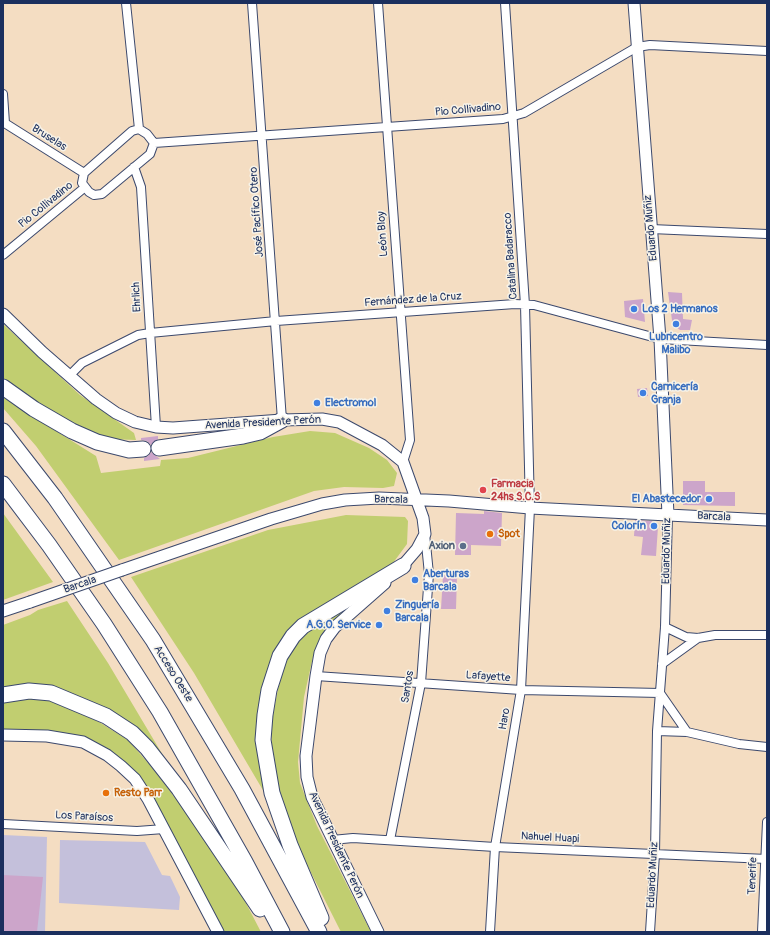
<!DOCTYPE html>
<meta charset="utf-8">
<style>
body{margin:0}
#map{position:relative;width:770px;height:935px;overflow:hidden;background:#f4ddc2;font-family:Pangolin,sans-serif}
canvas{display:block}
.frame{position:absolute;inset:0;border:4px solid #1b2f5e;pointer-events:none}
</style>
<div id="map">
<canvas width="770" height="935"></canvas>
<div class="frame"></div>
</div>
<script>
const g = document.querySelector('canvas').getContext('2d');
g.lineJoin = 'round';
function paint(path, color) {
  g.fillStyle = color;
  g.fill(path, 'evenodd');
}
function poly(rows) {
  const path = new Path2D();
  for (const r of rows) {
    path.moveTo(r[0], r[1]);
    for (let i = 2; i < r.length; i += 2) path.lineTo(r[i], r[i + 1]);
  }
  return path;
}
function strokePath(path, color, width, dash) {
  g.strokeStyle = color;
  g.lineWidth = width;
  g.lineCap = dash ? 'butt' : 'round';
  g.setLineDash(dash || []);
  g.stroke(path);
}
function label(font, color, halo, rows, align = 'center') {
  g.font = font + ' Pangolin,sans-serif';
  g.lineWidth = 3;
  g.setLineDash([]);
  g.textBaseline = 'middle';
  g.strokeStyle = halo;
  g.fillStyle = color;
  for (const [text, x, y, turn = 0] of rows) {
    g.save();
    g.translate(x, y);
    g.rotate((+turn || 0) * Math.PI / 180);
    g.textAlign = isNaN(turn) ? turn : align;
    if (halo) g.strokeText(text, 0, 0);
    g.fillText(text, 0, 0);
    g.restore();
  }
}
paint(poly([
 [3,835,47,837,45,932,3,932],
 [60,840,145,842,162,875,170,876,180,897,179,910,59,903]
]), '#c4c0db');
paint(poly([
 [3,324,80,395,134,433,136,440,108,439,90,431,32,402,3,378],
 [3,394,24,411,96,456,101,473,160,466,161,460,188,458,273,437,310,431,335,433,369,448,387,460,397,473,394,486,383,488,344,487,314,491,119,560,36,446,3,408],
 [3,513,53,582,3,600],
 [346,515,405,517,408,521,407,544,390,567,279,646,264,792,194,673,131,577,268,530],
 [358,599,321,636,313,657,304,697,298,762,300,783,317,826,371,932,341,932,296,843,278,786,272,753,271,726,280,678,288,656,299,639,316,624],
 [67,601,108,663,183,789,160,760,85,703,3,693,3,625,30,615,38,610],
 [36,697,64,704,99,722,128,740,149,764,199,828,236,884,261,932,223,932,154,802,98,745,3,733,3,703]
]), '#c1ce70');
paint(poly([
 [668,292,682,293,683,319,692,320,690,330,680,330,675,326,672,320],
 [643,299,645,322,625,317,624,301],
 [647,388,648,396,638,397,637,389],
 [158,436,158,439,151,445,147,441,141,440,141,438],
 [151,452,160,459,144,461,144,458,148,456],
 [683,481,705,481,705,492,735,492,735,506,683,505],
 [484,511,502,513,501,546,471,545,471,555,455,555,456,513,484,514],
 [635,520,652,521,658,527,656,556,641,555,643,537,634,536],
 [443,575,457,575,456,609,441,609],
 [3,875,43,877,37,932,3,932]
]), '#cca5ca');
const minor = poly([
 [126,3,139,129],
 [252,3,282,420],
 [378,3,410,440,403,462],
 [3,94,5,123],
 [3,122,84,173],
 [139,129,147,134,154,143,150,154,102,194,94,195,89,192,82,183,84,173,132,131,139,129],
 [154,143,503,119,524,113,637,47,650,45,767,51],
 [134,167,141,187,156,427],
 [651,229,767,234],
 [3,255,84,188],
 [69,376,82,363,138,335,150,333,276,321,515,304,534,305,660,339,767,345],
 [665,627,686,637,698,638,715,635,767,635],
 [662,664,698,638],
 [316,676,521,690,660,693,687,732],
 [657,731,687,732,739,744,767,747],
 [3,824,137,831,164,829],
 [332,840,353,838,495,847,767,859],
 [390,840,421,683,429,574,425,534],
 [490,932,495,847,521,690,530,508,525,305,505,3],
 [650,932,655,854,657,731,665,627,668,515],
 [762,932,767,822]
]);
const tertiary = poly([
 [634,3,660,339,668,515],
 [3,314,42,352,96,399,116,413,135,422,156,427,173,428,282,420,322,419,339,422,382,445,403,462,423,518,425,534,417,549,398,571],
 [122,570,271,519,322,504,345,500,379,498,449,501,530,508,767,520],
 [3,611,30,602],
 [3,735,47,736,83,742,107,755,121,766,135,779,148,799,218,932],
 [378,932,312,797,307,777,306,756,316,676,320,653,326,639,335,627,385,583]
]);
const motorway = poly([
 [3,387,34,409,72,431,97,442,129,450,143,449],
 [3,431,55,498,153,640,242,789,319,932],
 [159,448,243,436,260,432,282,420],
 [3,484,49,545,104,624,160,712,245,862,282,932],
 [3,695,29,691,51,693,106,716,132,733,147,748,179,789,260,909],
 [321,918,290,845,272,793,263,740,265,715,269,690,280,656,293,636,303,626,403,566]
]);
strokePath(minor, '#3c496d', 10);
strokePath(tertiary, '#3c496d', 13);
strokePath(motorway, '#3c496d', 17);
strokePath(minor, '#fff', 8);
strokePath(tertiary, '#fff', 11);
strokePath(motorway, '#fff', 15);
const tertiaryBridge = poly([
 [30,602,122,570]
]);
strokePath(tertiaryBridge, '#3c496d', 13, []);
strokePath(tertiaryBridge, '#fff', 11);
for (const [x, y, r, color] of [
 [634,309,4,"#3f7fe0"],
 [676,324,4,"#3f7fe0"],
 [643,393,4,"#3f7fe0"],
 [317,403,4,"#3f7fe0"],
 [483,490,4,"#e0444e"],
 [709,499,4,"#3f7fe0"],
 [654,526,4,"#3f7fe0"],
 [490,534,4,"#e8710a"],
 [463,546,4,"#5c6f8a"],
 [415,580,4,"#3f7fe0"],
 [387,611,4,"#3f7fe0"],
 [379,625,4,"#3f7fe0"],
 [106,793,4,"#e8710a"]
]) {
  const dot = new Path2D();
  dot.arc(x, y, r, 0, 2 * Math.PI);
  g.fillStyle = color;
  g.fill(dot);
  strokePath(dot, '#f7f3e8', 1.5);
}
label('11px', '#1b2f5e', '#f7f3e8', [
 ["Pio Collivadino",468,110,-5],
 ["Bruselas",49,138,32],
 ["Pio Collivadino",46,205,-39],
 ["José Pacífico Otero",257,212,-94],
 ["Eduardo Muñiz",651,228,-95],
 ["León Bloy",383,234,-94],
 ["Catalina Badaracco",511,256,-94],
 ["Ehrlich",137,297,-93],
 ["Fernández de la Cruz",413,300,-4],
 ["Avenida Presidente Perón",263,423,-3],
 ["Barcala",391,500,1],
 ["Barcala",714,517,3],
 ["Eduardo Muñiz",667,551,-89],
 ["Barcala",80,585,-19],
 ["Acceso Oeste",173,674,58],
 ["Lafayette",488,677,4],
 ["Santos",408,687,-81],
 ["Haro",505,719,-80],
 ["Los Paraísos",84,817,3],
 ["Nahuel Huapi",550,838,3],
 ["Avenida Presidente Perón",336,845,65],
 ["Eduardo Muñiz",653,875,-87],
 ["Tenerife",753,876,-88]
]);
label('bold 11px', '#366cbe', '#f7f3e8', [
 ["Los 2 Hermanos",642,309],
 ["Lubricentro",676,337,"center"],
 ["Malibo",676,350,"center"],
 ["Carnicería",651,387],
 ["Granja",651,400],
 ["Electromol",325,403],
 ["El Abastecedor",701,499,"right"],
 ["Colorín",646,526,"right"],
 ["Aberturas",423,574],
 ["Barcala",423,587],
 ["Zinguería",395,605],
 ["Barcala",395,618],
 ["A.G.O. Service",371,625,"right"]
], 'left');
label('bold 11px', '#be3a42', '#f7f3e8', [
 ["Farmacia",491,484],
 ["24hs S.C.S",491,497]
], 'left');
label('bold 11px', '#c56008', '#f7f3e8', [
 ["Spot",498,534],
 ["Resto Parr",114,793]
], 'left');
label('bold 11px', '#4e5e75', '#f7f3e8', [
 ["Axion",455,546]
], 'right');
</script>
